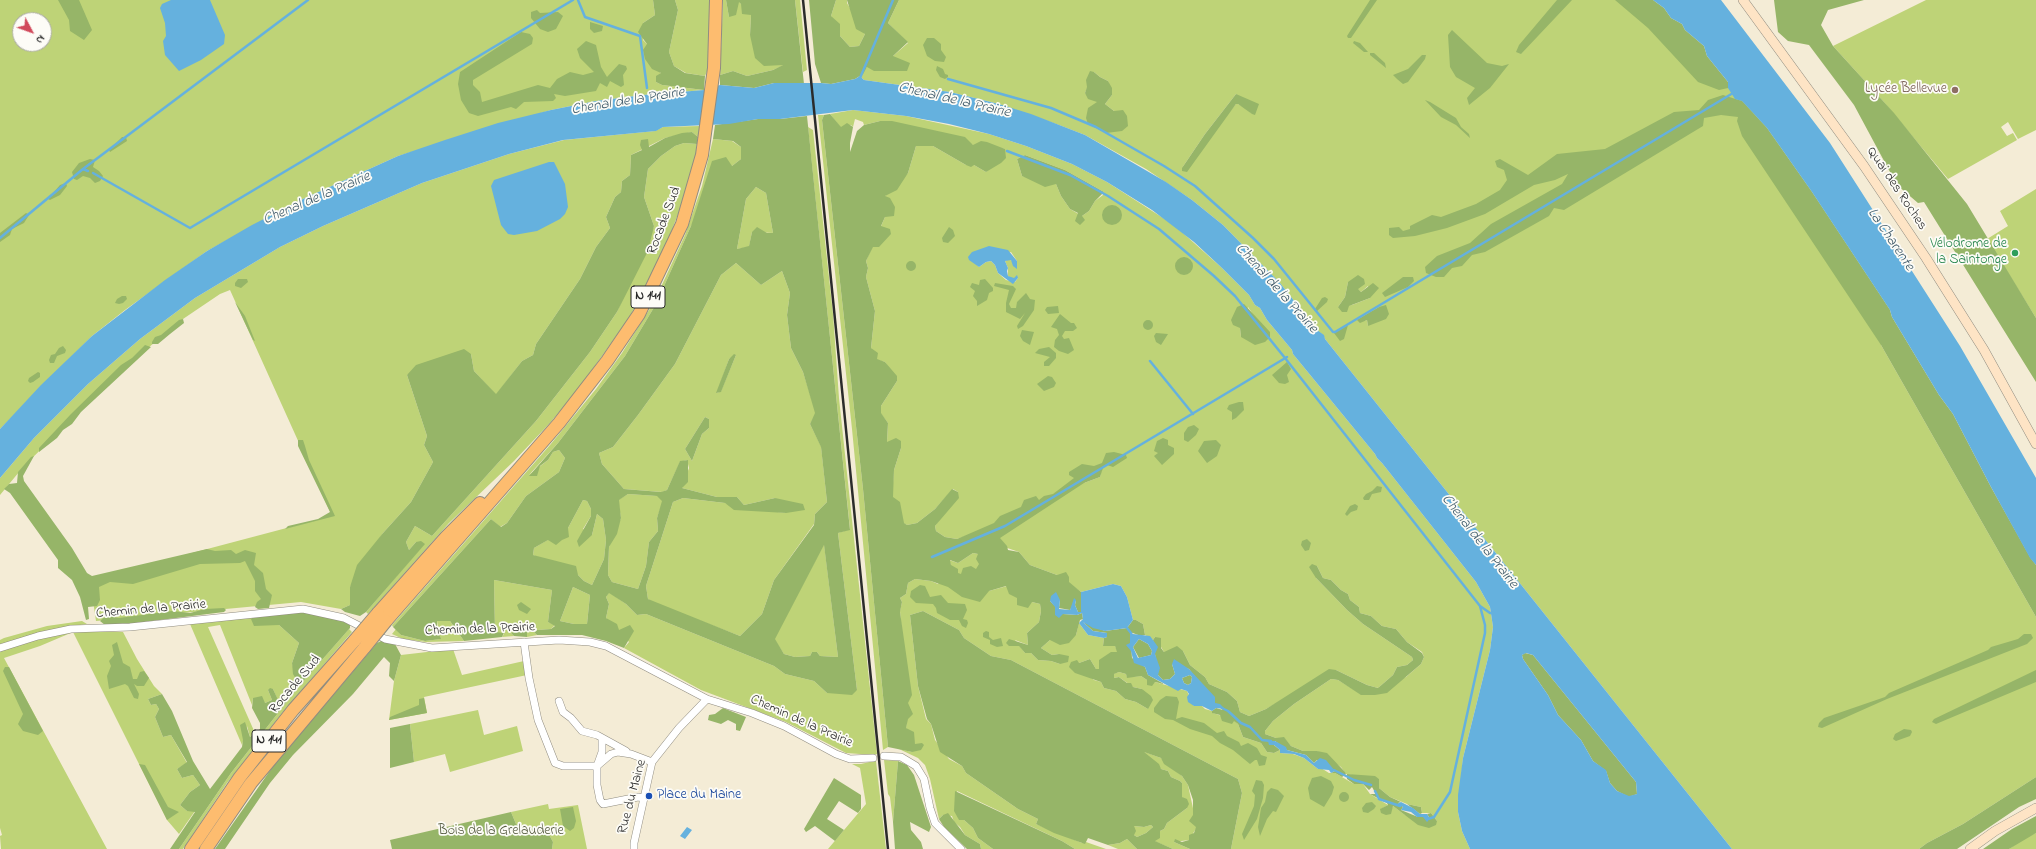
<!DOCTYPE html>
<meta charset="utf-8">
<style>
body{margin:0}
#map{position:relative;width:2036px;height:849px;overflow:hidden;background:#f4ecd6;font-family:"Indie Flower",sans-serif}
canvas{display:block}
.north{position:absolute;left:12px;top:12px;width:40px;height:40px;box-sizing:border-box;background:#fdfcf7;border:1px solid #a9a8a5;border-radius:50%;rotate:131deg;font-size:11px;font-weight:700;line-height:16px;text-align:center;color:#2b2b2b}
.north::after{content:'';display:block;margin:auto;width:14px;height:18px;background:#d1495b;clip-path:polygon(50% 0,100% 100%,50% 72%,0 100%)}
</style>
<div id="map">
<canvas width="2036" height="849"></canvas>
<div class="north">N</div>
</div>
<script>
const g = document.querySelector('canvas').getContext('2d');
g.lineJoin = 'round';
function paint(path, color) {
  g.fillStyle = color;
  g.fill(path, 'evenodd');
}
function poly(rows) {
  const path = new Path2D();
  for (const r of rows) {
    if (r.length === 3) {
      path.moveTo(r[0] + r[2], r[1]);
      path.arc(r[0], r[1], r[2], 0, 2 * Math.PI);
      continue;
    }
    path.moveTo(r[0], r[1]);
    for (let i = 2; i < r.length; i += 2) path.lineTo(r[i], r[i + 1]);
  }
  return path;
}
function strokePath(path, color, width, dash) {
  g.strokeStyle = color;
  g.lineWidth = width;
  g.lineCap = dash ? 'butt' : 'round';
  g.setLineDash(dash || []);
  g.stroke(path);
}
function label(font, color, halo, rows, align = 'center') {
  g.font = font + ' "Indie Flower",sans-serif';
  g.lineWidth = 3.5;
  g.setLineDash([]);
  g.textBaseline = 'middle';
  g.strokeStyle = halo;
  g.fillStyle = color;
  for (const [text, x, y, turn = 0] of rows) {
    g.save();
    g.translate(x, y);
    g.rotate((+turn || 0) * Math.PI / 180);
    g.textAlign = isNaN(turn) ? turn : align;
    if (halo) g.strokeText(text, 0, 0);
    g.fillText(text, 0, 0);
    g.restore();
  }
}
paint(poly([
 [0,0,653,0,655,15,643,23,643,40,647,44,661,74,656,82,662,85,704,90,643,95,596,101,551,110,398,156,303,199,207,251,125,310,92,336,0,429],
 [20,20,44,20,44,44,20,44],
 [675,0,710,0,709,67,705,76,686,73,674,66,669,52,678,10],
 [723,0,726,0,729,17,739,1,741,4,751,15,750,35,784,65,773,70,747,76,733,71,720,75],
 [795,0,800,0,807,70,803,72],
 [836,0,847,0,847,3,865,34,859,46,850,47,840,36,831,16],
 [899,0,1653,0,1767,128,1812,192,1890,310,1881,345,2036,617,2036,777,1963,824,1927,843,1919,849,1732,849,1325,339,1323,335,1317,330,1280,283,1223,225,1192,200,1146,169,1085,135,1059,125,999,104,950,92,864,80,860,76,867,67,893,56,908,43,888,23],
 [1094,72,1100,77,1108,81,1112,95,1105,104,1114,111,1096,127,1088,124,1098,102,1085,93],
 [1236,94,1252,114,1246,108,1238,104,1236,104,1182,168,1205,134],
 [1348,282,1361,292,1368,286,1370,298,1352,305,1338,307,1345,297],
 [1379,307,1368,326,1367,320,1364,321,1365,317],
 [1926,0,2036,0,2036,130,2018,139,2008,122,2001,127,2007,136,2013,133,2017,140,1948,179,1883,101,1833,46],
 [853,110,906,116,989,134,1026,146,1072,164,1107,182,1174,225,1222,268,1249,295,1255,305,1260,308,1267,320,1292,350,1293,354,1375,454,1377,458,1382,463,1476,582,1490,607,1493,627,1490,650,1463,758,1458,812,1462,831,1470,849,1231,849,1242,793,1238,779,1011,660,991,656,964,638,959,630,923,611,910,615,918,686,926,719,931,724,935,740,949,759,962,766,966,773,1018,809,1038,819,1036,824,1082,843,1086,842,1106,849,1075,849,1062,841,957,791,959,820,964,820,973,828,978,838,993,849,981,849,980,844,965,835,960,827,954,822,952,816,943,815,939,819,930,779,925,765,918,758,899,749,912,752,915,744,906,728,908,703,900,611,902,602,900,598,906,594,908,583,915,579,931,581,938,584,951,565,949,560,958,563,973,553,978,554,989,591,1007,586,1032,602,1040,604,1041,611,1039,622,1027,633,1028,645,1015,640,1025,653,1031,653,1038,660,1051,661,1060,664,1059,654,1052,655,1041,648,1050,640,1076,635,1079,623,1088,635,1104,638,1103,646,1115,646,1118,652,1099,669,1096,669,1090,659,1079,663,1071,662,1094,680,1101,682,1104,688,1116,691,1125,699,1136,702,1148,709,1142,689,1133,687,1119,677,1114,678,1113,674,1119,672,1126,674,1127,677,1141,676,1147,680,1147,685,1155,682,1187,691,1194,706,1202,706,1205,709,1212,711,1213,713,1234,720,1238,724,1243,737,1261,743,1267,752,1274,753,1280,750,1280,753,1293,754,1304,758,1318,769,1321,768,1329,773,1335,773,1354,784,1363,784,1370,794,1388,805,1381,809,1392,808,1393,806,1405,815,1437,821,1431,813,1422,813,1421,807,1407,804,1390,797,1379,788,1379,779,1346,774,1341,767,1317,751,1303,751,1291,746,1284,738,1276,738,1265,734,1265,731,1273,721,1294,704,1331,679,1338,680,1361,694,1406,677,1421,664,1424,657,1422,652,1407,642,1396,629,1382,626,1371,616,1360,613,1359,607,1350,600,1348,594,1341,590,1331,580,1323,578,1317,566,1316,578,1347,610,1363,624,1412,657,1413,660,1407,665,1397,667,1393,675,1378,688,1367,685,1336,670,1266,709,1249,716,1240,712,1237,701,1227,692,1209,684,1205,677,1190,665,1183,651,1164,652,1155,637,1153,640,1145,635,1143,624,1136,620,1133,620,1127,597,1121,586,1113,584,1081,592,1057,575,1030,565,1019,552,969,535,957,539,945,537,936,531,935,526,958,492,953,489,935,509,917,523,907,525,903,523,902,516,893,498,893,483,894,470,901,448,887,442,888,423,881,414,881,406,897,381,885,362,877,360,871,348,875,311,866,277,868,268,866,261,885,217,885,196,908,173,916,146,933,146,966,165,974,165,986,172,1005,149,973,145,880,121,864,125,863,122,855,119,853,127,851,125,841,128,830,114],
 [1025,155,1065,170,1104,192,1103,195,1095,201,1089,211,1082,216,1070,209,1061,196,1056,184,1022,176,1017,159],
 [1011,252,1017,261,1014,262,1009,259,1005,261,1008,268,1008,276,1011,278,1018,278,1015,282,1006,280,998,273,995,265,991,261,986,262,979,267,976,264],
 [1248,307,1259,323,1263,325,1241,337,1240,328],
 [1102,468,1100,477,1084,483],
 [818,115,824,115,822,120,863,489,888,747,883,750,852,429],
 [700,126,698,137,692,132,665,138,631,155,630,175,622,181,621,192,615,197,606,217,610,228,596,247,580,279,536,344,533,355,522,361,496,395,474,371,471,354,407,375,427,436,424,445,433,462,411,502,383,533,350,587,350,605,341,609,301,602,96,621,90,580,332,516,230,290,220,294,183,319,125,367,24,466,0,495,0,478,34,438,88,384,140,339,195,298,280,247,323,226,422,183,509,154,564,140,655,131,663,127],
 [808,127,813,130,833,314,839,398,877,754,874,755,846,753,786,722,701,690,624,648,629,642,606,618,609,604,606,597,609,592,626,604,637,615,646,614,774,666,785,674,814,681,827,693,857,690,838,533,850,529],
 [713,139,732,141,741,147,741,159,732,166,691,226,656,304,625,356,558,443,529,475,548,460,553,452,559,450,565,458,559,472,526,496,507,523,500,527,491,519,393,627,392,625,550,445,596,389,622,353,654,302,685,235,702,186],
 [684,143,697,144,696,149,697,150,681,206,664,251,629,318,577,391,549,424,514,461,449,523,368,614,366,612,424,544,416,542,409,550,406,542,415,526,432,536,536,421,590,352,617,312,654,226,644,197,648,169,661,156,675,146],
 [756,187,766,193,773,233,752,232,749,247,737,249,746,199],
 [2036,189,2036,318,1987,239,2008,226,2000,211],
 [736,263,761,285,782,271,790,293,787,315,791,348,803,372,816,413,810,424,821,446,827,502,815,514,814,524,774,580,762,614,740,636,654,603,648,599,646,586,673,502,683,498,725,503,760,510,786,513,775,498,744,505,737,497,717,497,682,488,689,468,687,460,680,462,667,490,662,492,624,489,602,464,599,453,613,447,638,415,675,364,721,275],
 [736,355,721,391,717,393,729,359],
 [705,417,709,419,709,428,702,434,692,461,685,449],
 [628,494,658,496,663,501,657,518,658,531,649,542,646,566,638,589,612,582,608,575,609,547,621,518,618,500],
 [583,500,587,501,591,509,591,516,583,529,592,535,597,514,603,519,606,540,604,559,592,585,584,581,578,575,533,555,534,548,568,528],
 [824,544,838,657,820,656,817,652,812,652,810,656,795,657,784,654,774,639],
 [494,580,552,590,548,622,555,625,551,629,537,630,534,632,537,635,527,637,527,632,511,633,514,636,502,637,504,634,495,633],
 [573,587,590,595,587,624,574,624,560,621],
 [255,616,254,625,279,625,299,643,292,663,296,678,279,703,273,689,268,690,272,700,265,703,253,698,252,705,220,625,208,627,255,733,250,737,247,726,242,745,190,624],
 [82,621,87,624,59,628,0,645,0,640,4,638,47,626],
 [437,621,450,621,464,641,426,642,403,639,392,634,396,629,401,635,425,641,440,639],
 [349,629,352,632,282,713,227,783,183,849,179,849,231,773,300,685],
 [87,631,123,632,137,659,154,686,162,694,148,699,151,705,156,704,159,709,155,717,163,737,171,735,187,763,177,769,182,778,193,775,200,785,190,792,180,805,187,811,195,811,179,834,167,820,73,632,40,646,4,658,107,849,1,849,0,836,2,835,0,828,0,651,58,633,73,632],
 [453,649,462,675,524,661,527,675,424,697,427,713,389,720,394,681,401,655],
 [478,710,484,735,517,726,523,751,450,772,445,754,414,762,410,724],
 [1142,751,1161,758,1182,776,1188,785,1197,827,1189,840,1174,842,1190,849,1173,849,1154,841,1160,831,1164,829,1167,823,1187,808,1182,797,1182,783,1180,781,1171,777,1168,771,1161,769],
 [884,760,898,761,893,822,890,797,888,794],
 [874,761,876,761,886,849,828,849,866,804,860,768,852,764,861,764],
 [548,804,549,809,578,805,587,849,552,849,553,842,545,827,527,829,516,824,511,812],
 [1151,825,1153,827,1146,833,1137,837,1134,835,1134,826,1144,827],
 [2036,833,2036,849,2009,849,2024,838],
 [1127,839,1137,849,1118,849,1108,845,1120,843]
]), '#bed377');
paint(poly([
 [58,0,79,0,92,30,84,40,70,31,69,20],
 [653,0,675,0,678,10,669,52,674,66,685,73,705,76,704,90,662,85,656,82,656,76,661,73,652,69,645,59,643,50,647,44,638,32,643,23,655,15],
 [726,0,795,0,804,84,774,83,754,88,720,85,720,75,733,71,747,76,773,70,783,65,764,66,755,58,750,35,751,15,742,14,741,4,739,2,736,15,729,17],
 [809,0,836,0,831,16,840,24,840,36,850,47,859,46,865,34,856,29,847,0,899,0,888,23,908,42,893,56,910,63,907,71,874,71,867,67,863,74,855,79,831,84,821,83,815,64],
 [1370,0,1377,0,1351,38,1348,38,1347,36],
 [1557,0,1572,0,1521,54,1516,52,1519,45],
 [1615,0,1653,0,1664,8,1671,18,1682,24,1685,30,1704,46,1707,56,1728,82,1728,88,1719,90,1698,82,1648,28],
 [1774,0,1864,0,1828,10,1821,25,1833,46,1894,113,1967,204,2036,318,2036,382,1924,202,1918,203,1897,185,1854,105,1809,45,1788,41,1778,32],
 [537,10,540,13,558,12,563,16,556,29,548,32,540,29,531,18,531,12],
 [590,22,603,26,602,31,594,33,590,29],
 [1452,30,1487,63,1502,66,1509,64,1490,88,1469,105,1467,98,1475,88,1456,77,1450,67,1448,35],
 [521,32,530,34,533,38,532,44,473,80,473,85,480,92,482,102,538,85,550,88,557,79,570,72,583,75,594,72,580,58,577,49,586,41,596,45,601,67,607,77,619,64,626,66,627,69,623,75,624,85,621,87,610,81,607,87,600,83,596,91,565,96,554,94,556,98,553,101,524,102,516,109,511,107,478,116,469,113,461,100,458,84,460,72],
 [927,38,934,38,941,44,941,50,946,57,944,62,935,61,927,56,923,45],
 [1354,41,1360,43,1368,52,1364,52,1353,43],
 [1370,53,1374,53,1385,63,1386,68,1370,55],
 [1422,55,1426,55,1425,59,1408,82,1403,84,1397,79,1393,75,1408,69],
 [937,66,943,69,945,74,948,75,948,77,945,79,940,77,936,70],
 [1090,71,1094,72,1100,77,1108,81,1112,88,1112,95,1105,104,1114,111,1123,110,1127,116,1128,126,1122,131,1106,133,1088,124,1086,118,1088,108,1097,102,1088,99,1085,93,1087,87,1086,80],
 [1236,94,1259,104,1255,115,1252,114,1238,104,1236,104,1187,172,1182,171,1182,168,1205,134],
 [1723,95,1742,101,1767,128,1812,192,1890,310,1892,317,1939,395,1953,414,1991,487,2030,557,2036,565,2036,617,1881,345,1742,136,1737,121,1738,117,1721,115,1704,118,1703,126,1564,210,1554,208,1549,216,1485,252,1472,255,1462,266,1452,268,1444,277,1436,277,1426,273,1425,267,1437,256,1470,243,1491,224,1562,184,1568,174,1555,180,1534,185,1485,214,1447,228,1415,236,1393,238,1389,235,1389,228,1399,227,1403,231,1410,229,1410,226,1432,215,1441,217,1476,204,1500,190,1507,180,1504,170,1497,167,1495,161,1500,159,1528,175,1557,154,1605,149,1674,112,1699,110,1708,100],
 [1425,100,1430,102,1456,118,1461,127,1469,134,1470,138,1456,125,1441,117],
 [830,114,841,127,847,123,853,127,850,143,850,152,857,131,864,125,880,121,892,121,965,137,973,145,981,141,987,142,1005,149,1006,158,1001,163,986,172,974,165,971,167,966,165,933,146,916,146,908,173,897,190,885,196,890,198,895,207,894,216,885,217,881,226,890,229,891,234,879,247,873,247,866,261,868,268,866,277,875,311,871,348,878,353,877,359,885,362,897,376,897,381,881,406,881,413,888,423,887,442,896,438,901,441,901,448,894,470,893,497,900,502,904,523,907,525,917,523,935,509,952,489,958,492,959,498,935,526,936,531,945,537,957,539,994,523,1000,516,1021,507,1024,500,1036,496,1039,500,1044,496,1053,494,1074,478,1069,475,1069,472,1082,464,1094,466,1102,463,1106,453,1114,452,1126,455,1127,458,1113,467,1107,465,1103,468,1100,477,1084,483,1000,538,1007,546,1008,550,1019,552,1030,565,1057,575,1066,572,1069,577,1069,582,1081,592,1081,612,1078,612,1075,605,1076,600,1070,610,1059,608,1060,600,1050,601,1063,614,1077,615,1082,613,1083,619,1080,620,1076,635,1069,643,1060,645,1050,640,1041,648,1052,655,1059,654,1069,656,1068,662,1060,664,1051,661,1038,660,1031,653,1025,653,1019,646,1009,646,1006,643,1009,639,1028,645,1027,633,1039,622,1041,611,1040,604,1032,602,1028,608,1017,605,1017,598,1009,594,1006,586,989,591,980,602,962,597,948,587,931,581,915,579,908,583,906,594,900,598,902,602,900,612,912,695,908,703,913,714,908,719,906,728,914,732,915,744,922,743,924,745,921,750,912,752,888,747,863,489,822,120,824,115],
 [973,553,978,554,976,559,979,564,976,569,971,566,963,568,961,574,958,573,958,569,951,565,950,560,958,563],
 [807,116,850,530,838,533,857,690,852,695,827,693,814,681,785,674,774,666,646,614,637,615,626,604,609,593,606,597,609,604,606,618,617,624,619,630,630,625,634,631,624,648,606,641,582,635,537,635,534,632,537,630,551,629,555,626,548,622,552,590,494,580,495,632,504,633,502,637,464,641,450,621,437,621,437,629,441,639,425,641,401,635,393,627,491,519,501,527,507,523,526,496,559,472,565,458,559,450,553,452,548,460,540,466,537,476,529,476,558,443,625,356,656,304,691,226,712,161,726,157,732,166,741,159,741,147,733,141,713,139,715,125,758,119,780,119],
 [756,187,766,193,773,233,767,233,757,227,752,232,749,246,737,249,746,199],
 [736,263,761,285,782,271,790,293,787,315,791,348,803,372,815,413,810,424,821,447,827,502,815,514,814,525,774,580,762,614,740,636,648,599,646,586,673,502,683,498,725,503,734,510,786,513,805,510,803,504,775,498,744,505,737,497,717,497,682,488,688,482,688,460,680,461,667,490,661,492,624,489,602,464,599,453,613,447,638,415,675,364,721,275],
 [628,494,657,496,662,501,657,518,658,531,649,542,646,566,638,589,612,582,608,575,609,547,617,534,621,518,619,500],
 [583,500,587,501,591,509,591,516,577,541,579,547,592,535,597,514,603,519,606,540,604,559,592,585,584,581,578,575,576,566,533,555,534,548,548,540,556,545,562,540,569,537,568,528],
 [824,545,838,657,820,656,817,652,812,652,810,656,795,657,784,654,775,639],
 [573,587,590,595,587,624,574,624,560,621],
 [692,132,698,137,697,144,684,143,675,146,661,156,648,169,644,197,654,226,648,251,617,312,590,352,536,421,432,536,415,526,406,542,409,550,416,542,421,541,425,544,366,612,360,616,345,612,341,609,350,605,350,587,357,565,383,533,411,502,433,462,424,445,427,436,407,375,416,365,464,349,471,354,474,371,496,394,522,361,533,355,536,344,580,279,596,247,610,228,606,217,615,197,621,192,622,181,630,175,631,155,642,150,640,145,641,140,648,139,649,147,665,138,682,133],
 [122,137,126,137,127,141,110,152,109,150],
 [1025,155,1065,170,1104,192,1095,201,1089,211,1082,216,1085,220,1080,225,1075,221,1078,213,1070,209,1061,196,1056,184,1045,187,1022,176,1017,159],
 [90,159,95,160,93,167,99,171,103,176,100,181,95,183,90,178,83,176,77,180,74,179,72,172,79,163],
 [66,183,67,186,60,195,50,200,48,199,60,185],
 [1112,215,10],
 [26,213,29,215,24,223,12,229,10,235,0,242,0,233],
 [949,227,953,230,955,236,948,243,943,242,942,238],
 [1184,266,9],
 [911,266,5],
 [1358,275,1364,279,1365,284,1358,289,1361,292,1373,283,1379,288,1370,298,1349,306,1347,312,1342,312,1338,307,1345,297,1348,282],
 [1403,277,1413,277,1414,281,1408,287,1385,297,1382,293],
 [238,279,247,279,248,282,241,288,235,286,235,283],
 [985,279,993,288,993,291,989,293,987,300,977,306,977,301,973,296,975,291,970,287,972,283,979,285,980,280],
 [995,283,1013,286,1016,289,1009,304,1011,308,1016,308,1017,302,1026,293,1030,299,1035,300,1034,310,1023,326,1018,329,1017,326,1025,313,1020,319,1006,312,1006,303,1009,290,994,286],
 [122,296,126,296,127,299,123,303,119,304,115,303,117,299],
 [1325,297,1328,299,1327,302,1317,311,1315,309,1322,298],
 [235,302,245,316,255,341,253,340],
 [1244,304,1270,332,1270,337,1265,342,1255,345,1241,337,1240,328,1233,325,1231,320,1237,307],
 [1386,305,1389,314,1386,319,1368,326,1367,320,1360,323,1357,320,1379,307],
 [1058,306,1059,313,1048,314,1045,310,1047,307],
 [1060,314,1071,323,1074,323,1077,328,1073,331,1065,331,1062,336,1064,339,1069,338,1074,350,1068,354,1059,351,1054,347,1055,340,1059,335,1057,329,1051,327],
 [183,319,184,323,170,334,158,344,152,344,152,342,155,337,161,335,179,320],
 [1148,325,5],
 [1348,325,1344,339,1340,341,1334,333],
 [1022,330,1034,332,1030,345,1023,341,1020,336],
 [1156,333,1168,334,1161,345,1156,342,1154,336],
 [145,345,151,347,81,412,72,424,63,430,57,438,39,452,39,448,71,414,121,365,132,358],
 [63,346,66,350,65,353,57,356,54,363,50,363,49,360,51,355,55,354,59,348],
 [1049,347,1056,353,1056,358,1049,366,1044,366,1044,362,1050,357,1035,353,1039,349],
 [734,354,736,355,721,392,716,393,729,359],
 [1287,362,1291,369,1287,375,1289,382,1285,384,1279,383,1272,375],
 [38,372,40,373,40,377,33,382,30,383,28,381,29,378],
 [1048,376,1052,377,1056,383,1054,387,1044,391,1037,384],
 [1239,402,1243,402,1244,410,1236,418,1232,420,1232,412,1227,409,1229,405],
 [705,417,709,419,709,428,702,434,692,461,685,449],
 [1194,425,1199,429,1196,435,1188,442,1184,440,1184,433,1188,427],
 [1163,438,1168,440,1168,445,1174,448,1174,454,1162,465,1154,456,1158,453,1154,451,1157,441],
 [298,440,303,440,305,446,309,460,335,516,285,529,288,526,318,519,330,512,298,446],
 [1216,440,1221,445,1217,456,1207,463,1198,451,1204,441],
 [34,456,23,476,24,481,72,548,87,573,92,576,207,549,215,551,231,550,236,554,245,550,256,553,254,565,263,573,266,589,272,595,269,608,258,609,255,607,257,602,261,599,255,591,255,581,245,561,240,563,200,564,133,584,110,582,99,587,100,600,97,606,88,607,89,619,86,620,80,597,72,580,58,568,58,560,10,493,4,489,9,484,17,483,18,472,31,457],
 [1377,486,1382,487,1381,492,1372,494,1369,500,1364,500,1363,498,1366,494,1372,491],
 [1355,504,1358,506,1357,510,1351,512,1347,516,1345,514,1350,506],
 [1307,539,1311,543,1309,550,1305,551,1301,545,1302,541],
 [1312,564,1317,566,1323,578,1331,580,1341,590,1348,594,1350,600,1359,607,1360,613,1371,616,1382,626,1396,629,1407,642,1422,653,1424,657,1421,664,1387,693,1375,695,1361,695,1338,680,1331,679,1294,704,1273,721,1265,731,1265,734,1276,738,1284,737,1291,746,1303,751,1317,751,1327,753,1345,772,1346,774,1342,777,1335,773,1331,773,1335,771,1317,760,1314,763,1306,755,1287,750,1275,741,1269,741,1280,750,1274,753,1267,752,1261,743,1243,737,1238,724,1234,721,1232,724,1222,721,1220,715,1212,713,1212,711,1216,708,1223,710,1214,703,1189,669,1172,664,1175,674,1170,679,1163,680,1158,675,1153,640,1155,637,1161,638,1161,648,1164,652,1177,646,1183,651,1190,665,1205,677,1209,684,1227,692,1237,701,1240,712,1249,716,1266,709,1329,669,1336,670,1367,685,1378,688,1393,675,1397,667,1407,665,1413,660,1412,657,1363,624,1347,610,1316,578,1309,567],
 [920,585,925,586,930,597,941,595,948,603,965,604,967,610,963,619,967,620,968,623,966,628,962,626,959,620,950,620,937,613,936,608,933,604,916,603,910,597,911,591],
 [521,602,531,609,527,614,519,610,517,605],
 [224,608,226,610,224,612,128,624,105,625,100,621,106,616,119,618,172,611,190,613,205,609],
 [923,611,959,630,964,638,991,656,1011,660,1238,779,1242,793,1231,849,1190,849,1174,842,1175,839,1182,842,1189,840,1189,835,1194,833,1196,827,1189,821,1193,815,1193,800,1188,785,1182,776,1164,764,1161,758,1144,752,1159,764,1161,769,1168,771,1171,777,1180,781,1182,783,1182,797,1187,799,1189,804,1187,808,1167,823,1164,829,1160,831,1160,838,1155,841,1173,849,1137,849,1127,839,1120,843,1108,845,1088,838,1085,844,1054,833,1036,824,1038,819,1018,809,966,773,962,766,940,752,931,724,927,719,918,686,910,615],
 [1151,825,1153,827,1146,833,1137,837,1134,835,1136,831,1134,826,1144,827],
 [300,612,343,620,350,624,350,628,300,685,231,773,179,849,170,849,195,812,187,811,180,805,190,792,200,785,193,775,182,778,177,769,187,762,171,735,163,737,155,717,159,709,156,704,151,705,148,699,162,694,172,711,193,761,210,789,242,747,243,740,240,725,245,722,250,737,260,729,260,723,252,708,253,698,262,696,265,703,272,700,268,690,270,688,273,689,279,702,296,679,293,674,292,663,299,643,279,625,254,626,251,619,255,616],
 [1133,620,1136,620,1143,624,1145,635,1141,636,1130,632,1132,658,1145,667,1148,675,1164,684,1155,682,1152,686,1147,685,1147,680,1141,676,1127,678,1126,674,1119,672,1114,674,1114,678,1119,677,1127,683,1131,683,1133,687,1142,689,1151,696,1153,700,1148,709,1136,702,1125,699,1116,691,1104,688,1101,682,1075,673,1069,667,1071,662,1077,660,1079,663,1090,659,1096,669,1099,669,1099,660,1111,652,1117,652,1115,646,1103,646,1104,638,1107,637,1107,633,1093,631,1083,622,1105,631,1127,628],
 [520,630,527,632,527,637,514,636,511,633],
 [986,631,989,632,989,637,993,640,1001,638,1003,646,997,647,990,644,990,640,983,637,983,633],
 [2024,634,2031,634,2033,638,2027,644,1887,699,1822,728,1818,727,1819,723,1824,718,1885,697,1889,693,1988,650,1991,647,2018,639],
 [1139,639,1148,644,1152,651,1151,655,1139,658,1133,647],
 [383,640,395,644,401,655,394,681,389,676,390,663,384,657,353,694,293,755,270,783,225,849,215,849,274,765,377,643],
 [117,642,123,663,130,667,133,679,137,679,140,672,144,671,149,678,144,686,137,686,134,684,139,694,138,699,134,698,128,686,125,684,109,689,107,676,111,666,109,661,114,655,112,645],
 [1525,653,1533,655,1636,782,1637,794,1629,797,1617,791,1610,783,1606,771,1593,761,1581,740,1558,715,1548,695,1523,659,1522,655],
 [5,667,9,667,43,731,38,735,23,731,18,724,23,714,3,671],
 [2036,670,2036,682,1936,724,1932,722,1934,719],
 [1190,675,1192,677,1191,683,1188,685,1184,683,1182,678],
 [1166,696,1177,697,1179,702,1176,719,1182,717,1204,723,1217,733,1224,731,1227,736,1239,742,1241,746,1248,743,1257,748,1261,755,1267,757,1265,765,1259,766,1257,760,1255,760,1250,764,1233,750,1220,743,1212,736,1190,729,1173,720,1165,719,1154,712,1154,708,1160,700],
 [424,698,427,713,389,720,390,717,419,705,419,699],
 [723,708,746,717,740,731,736,730,736,724,728,720,721,724,708,720,709,715,715,714],
 [410,724,414,762,390,768,390,728],
 [1904,729,1911,730,1912,732,1910,736,1896,741,1893,739,1895,734],
 [898,761,907,765,914,775,931,827,929,832,910,822,911,830,921,842,923,849,895,849,893,822],
 [139,764,145,765,168,807,179,812,167,820],
 [1347,774,1375,776,1379,779,1379,788,1390,797,1401,802,1398,803,1403,807,1401,810,1418,817,1429,817,1427,814,1431,813,1437,821,1436,825,1429,828,1418,825,1393,806,1391,814,1386,815,1381,813,1380,809,1388,805,1387,803,1370,794,1376,794,1372,787,1369,790,1363,784,1354,784,1347,779],
 [1321,776,1331,781,1334,787,1332,794,1324,807,1310,799,1308,788,1312,778],
 [2036,777,2036,799,2019,807,1957,849,1919,849,1927,843,1963,824],
 [834,778,861,795,861,809,858,813,839,801,827,819,844,830,835,841,815,826,806,832,804,829],
 [1256,780,1262,781,1264,785,1263,798,1257,819,1244,840,1242,834,1254,806,1255,795,1252,791],
 [1271,788,1278,790,1284,796,1276,812,1273,811,1267,819,1260,836,1258,827,1261,808,1265,802,1267,792],
 [955,791,1062,841,1075,849,993,849,978,838,973,828,964,820,959,820,954,811],
 [1344,797,5],
 [1372,802,1376,806,1374,809,1368,813,1363,812,1362,808,1366,803],
 [1407,804,1421,807,1422,813,1420,814],
 [573,807,576,821,574,828,570,831,563,826,560,809],
 [511,812,516,824,527,829,545,827,553,842,552,849,392,849,390,840],
 [948,813,965,835,980,844,981,849,967,849,944,827,939,819,943,815],
 [2036,816,2036,833,2009,849,1983,849,2012,829]
]), '#96b568');
paint(poly([
 [171,0,210,0,225,35,224,44,201,60,179,71,165,55,163,41,166,36,165,23,160,8,162,4],
 [1653,0,1721,0,1830,143,1960,346,2036,478,2036,565,2030,558,1991,487,1953,414,1939,395,1892,317,1890,310,1812,192,1767,128,1742,101,1735,99,1728,88,1728,82,1707,56,1704,46,1685,30,1682,24,1671,18,1664,8],
 [860,76,864,80,950,92,999,104,1031,114,1085,135,1166,182,1192,200,1223,225,1280,283,1317,330,1324,335,1325,339,1732,849,1470,849,1462,831,1458,812,1458,795,1463,758,1490,650,1493,627,1490,607,1476,582,1382,463,1377,458,1375,454,1293,354,1292,350,1267,320,1260,308,1255,305,1249,295,1222,268,1194,242,1152,210,1107,182,1072,164,1026,146,989,134,949,124,906,116,853,110,780,119,758,119,729,124,663,127,656,131,563,140,509,154,422,183,323,226,280,247,195,298,140,339,88,384,34,438,0,478,0,429,41,385,92,336,165,280,207,251,252,225,303,199,398,156,445,140,498,123,551,110,596,101,643,95,704,90,720,85,754,88,774,83,821,83,831,84,855,79],
 [1526,653,1533,655,1636,782,1637,794,1629,796,1617,791,1610,783,1606,770,1593,761,1581,740,1558,715,1548,695,1523,659,1522,655],
 [549,162,554,162,565,184,568,207,565,214,560,219,537,231,514,235,508,234,501,225,491,186,494,180],
 [989,246,1008,250,1017,261,1017,269,1013,266,1011,260,1005,261,1008,268,1007,271,1008,276,1014,278,1017,275,1018,278,1013,284,998,273,995,265,991,261,986,262,979,267,969,260,968,257,972,252],
 [1113,584,1121,586,1127,597,1133,620,1127,628,1105,631,1093,628,1083,622,1093,631,1107,633,1107,637,1104,638,1088,635,1079,623,1083,619,1082,613,1077,615,1063,614,1059,618,1055,615,1055,607,1050,601,1051,596,1056,592,1060,600,1059,609,1070,610,1074,598,1076,600,1075,605,1078,612,1081,612,1081,592],
 [1130,631,1133,634,1150,636,1153,640,1158,647,1155,654,1160,668,1158,675,1163,680,1170,679,1175,674,1172,664,1174,659,1189,669,1215,697,1215,703,1220,704,1225,709,1216,708,1212,711,1202,706,1194,706,1188,702,1187,697,1189,694,1187,691,1181,689,1178,691,1148,675,1145,667,1134,663,1131,651,1126,645,1130,643],
 [1139,639,1148,644,1152,651,1151,655,1138,658,1133,647],
 [1190,675,1192,677,1191,683,1188,685,1184,683,1182,678],
 [1268,741,1275,741,1286,747,1287,750,1306,755,1314,763,1320,758,1326,760,1335,771,1331,773,1329,770,1318,769,1304,758,1294,754,1280,753,1280,750,1274,745,1269,745],
 [1401,802,1413,808,1420,814,1427,814,1429,817,1428,821,1427,822,1423,817,1417,817,1411,812,1401,810,1403,807,1397,804],
 [687,827,692,830,685,839,680,836]
]), '#65b1de');
strokePath(poly([
 [578,0,585,17,640,36,647,88],
 [860,78,893,0],
 [948,79,1051,108,1096,127,1164,166,1195,186,1253,238,1274,259,1333,332,1335,332,1733,93],
 [1007,151,1070,175,1108,196,1159,229,1214,276,1235,296,1285,358,1480,606,1490,613,1493,613],
 [83,169,88,171],
 [93,173,190,228,573,0],
 [0,238,83,169,308,0],
 [1150,361,1193,414],
 [932,557,1005,526,1287,357],
 [1127,628,1131,633],
 [1222,708,1228,711,1241,723,1250,727,1262,740,1271,741],
 [1334,770,1354,780,1371,785],
 [1375,791,1379,799,1400,806],
 [1428,819,1434,817,1450,792,1485,633,1485,625,1480,606]
]), '#65b1de', 2.5);
const street = poly([
 [524,642,529,678,538,720,555,763,563,766,597,766,602,752,602,738],
 [0,648,38,636,71,629,130,627,303,609,344,618,385,639,432,648,559,640,590,642,606,646,707,699,752,713,784,726,836,754,850,759,873,758],
 [559,701,563,712,571,718,582,731,597,735,626,751],
 [884,756,901,757,916,766,924,779,930,808,935,823,961,849],
 [644,798,638,797,603,804,600,800,597,785,597,766,611,754,618,752,631,754,652,762],
 [634,849,634,843,652,762,679,728,707,699]
]);
const secondary = poly([
 [1743,0,1864,166,1926,258,1984,350,2036,444],
 [1970,849,1995,831,2036,808]
]);
const highway = poly([
 [378,613,446,537,480,503],
 [386,621,559,423,607,361,639,314,682,224,702,155,714,68,716,0],
 [191,849,240,777,293,710,355,640],
 [206,849,251,783,365,647]
]);
strokePath(street, '#908c80', 8);
strokePath(secondary, '#908c80', 10);
strokePath(highway, '#908c80', 14);
strokePath(street, '#fff', 7);
strokePath(secondary, '#fee4c5', 9);
strokePath(highway, '#fdbc6f', 12);
strokePath(poly([
 [803,0,888,849]
]), '#2b2b2b', 2.5);
const highwayBridge = poly([
 [355,640,378,613],
 [365,647,386,621]
]);
strokePath(highwayBridge, '#908c80', 14, []);
strokePath(highwayBridge, '#fdbc6f', 12);
for (const [x, y, r, color] of [
 [1955,90,4,"#8d6e63"],
 [2015,253,4,"#2e9e5b"],
 [649,796,4,"#1a4fb4"]
]) {
  const dot = new Path2D();
  dot.arc(x, y, r, 0, 2 * Math.PI);
  g.fillStyle = color;
  g.fill(dot);
  strokePath(dot, '#fdfcf7', 1.5);
}
for (const [x, y, w] of [
 [648,297,34],
 [269,741,34]
]) {
  const box = new Path2D();
  box.roundRect(x - w / 2, y - 11, w, 22, 3);
  g.fillStyle = '#fdfcf7';
  g.fill(box);
  strokePath(box, '#2b2b2b', 1);
}
label('bold 13px', '#2b2b2b', null, [
 ["N 141",648,297],
 ["N 141",269,741]
]);
label('14px', '#785e54', '#fdfcf7', [
 ["Lycée Bellevue",1947,90]
], 'right');
label('14px', '#2b2b2b', '#fdfcf7', [
 ["Quai des Roches",1896,189,56],
 ["Rocade Sud",665,221,-69],
 ["Chemin de la Prairie",151,610,-5],
 ["Chemin de la Prairie",480,630,-2],
 ["Rocade Sud",296,685,-50],
 ["Chemin de la Prairie",801,722,24],
 ["Rue du Maine",633,797,-75]
]);
label('14px', '#27864d', '#fdfcf7', [
 ["Vélodrome de",2007,245],
 ["la Saintonge",2007,261]
], 'right');
label('14px', '#164399', '#fdfcf7', [
 ["Place du Maine",657,796]
], 'left');
label('14px', '#575d42', '#fdfcf7', [
 ["Bois de la Grelauderie",501,832]
]);
label('italic 15px', '#3f5a6a', '#fdfcf7', [
 ["Chenal de la Prairie",954,101,13],
 ["Chenal de la Prairie",628,102,-9],
 ["Chenal de la Prairie",317,199,-23],
 ["La Charente",1890,240,56],
 ["Chenal de la Prairie",1276,289,48],
 ["Chenal de la Prairie",1479,542,52]
]);
</script>
